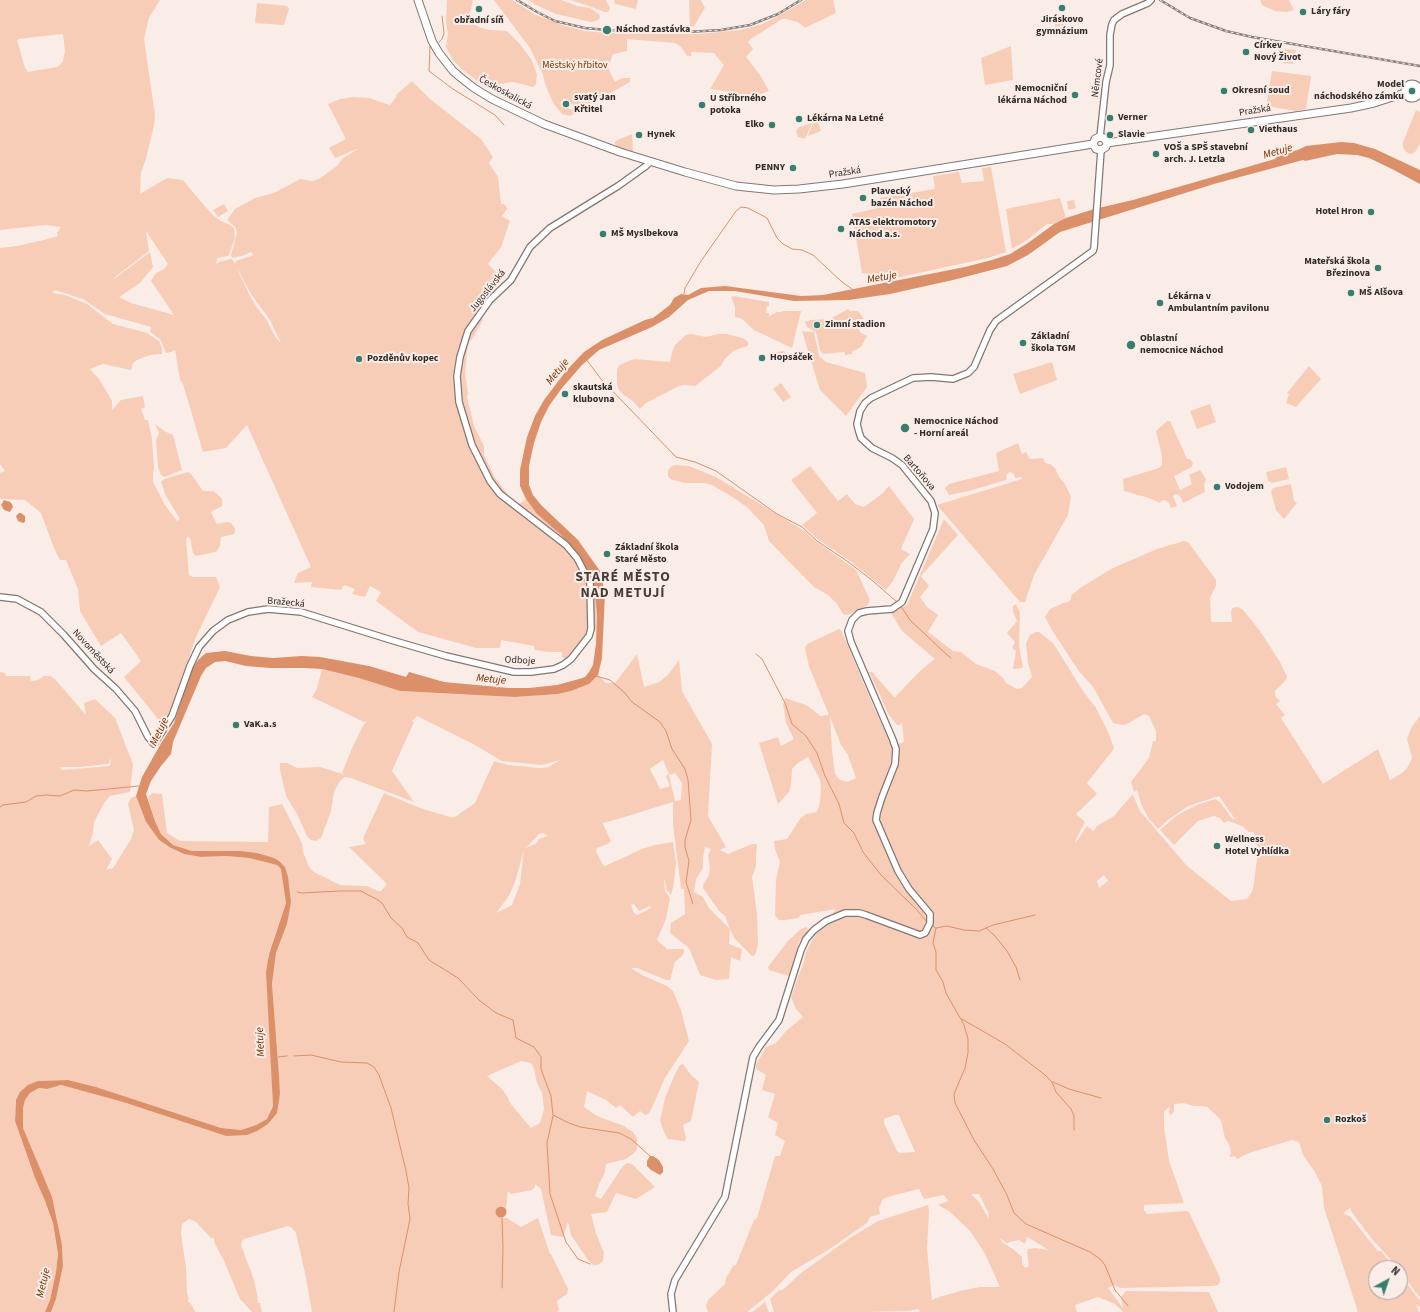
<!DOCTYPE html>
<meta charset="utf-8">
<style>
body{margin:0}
#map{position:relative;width:1420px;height:1312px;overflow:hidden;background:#faede7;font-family:"Source Sans 3",sans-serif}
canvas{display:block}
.north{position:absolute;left:1368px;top:1260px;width:40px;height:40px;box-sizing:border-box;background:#faede7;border:1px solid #a99f9b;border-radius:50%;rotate:40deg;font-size:11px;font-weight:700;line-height:16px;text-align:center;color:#302b29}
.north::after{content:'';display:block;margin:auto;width:14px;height:18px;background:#397d71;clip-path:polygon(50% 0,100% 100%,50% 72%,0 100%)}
</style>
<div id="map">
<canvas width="1420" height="1312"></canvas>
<div class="north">N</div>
</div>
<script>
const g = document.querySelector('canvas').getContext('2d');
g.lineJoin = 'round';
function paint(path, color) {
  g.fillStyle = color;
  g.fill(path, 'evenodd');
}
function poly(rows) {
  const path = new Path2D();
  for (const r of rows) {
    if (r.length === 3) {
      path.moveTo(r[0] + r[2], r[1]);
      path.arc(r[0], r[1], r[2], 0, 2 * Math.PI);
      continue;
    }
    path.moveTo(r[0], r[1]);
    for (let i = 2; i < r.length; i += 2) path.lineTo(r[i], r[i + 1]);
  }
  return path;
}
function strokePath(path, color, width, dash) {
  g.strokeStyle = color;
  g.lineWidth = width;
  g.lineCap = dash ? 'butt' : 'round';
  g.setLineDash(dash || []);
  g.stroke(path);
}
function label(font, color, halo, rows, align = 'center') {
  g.font = font + ' "Source Sans 3",sans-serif';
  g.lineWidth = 4;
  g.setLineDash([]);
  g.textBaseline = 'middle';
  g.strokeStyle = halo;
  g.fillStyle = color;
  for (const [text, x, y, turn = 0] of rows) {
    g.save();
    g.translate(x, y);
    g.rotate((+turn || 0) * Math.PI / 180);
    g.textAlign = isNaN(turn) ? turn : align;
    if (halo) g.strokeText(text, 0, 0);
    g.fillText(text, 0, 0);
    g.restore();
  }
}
paint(poly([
 [0,0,160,0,149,18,144,39,155,115,154,125,146,159,141,172,140,194,167,178,183,180,202,203,214,216,221,221,230,225,234,228,235,238,229,254,228,256,217,258,216,264,222,261,232,259,235,264,236,261,254,255,251,252,242,256,232,258,231,255,237,233,235,227,227,220,235,209,255,198,274,193,300,179,312,181,319,179,337,166,342,159,359,148,335,158,329,148,346,139,328,104,340,99,353,97,369,98,390,105,397,96,396,95,412,81,430,99,481,139,493,157,489,163,498,177,501,204,504,204,506,206,507,209,502,216,510,221,501,247,488,264,501,277,481,315,483,320,472,339,468,343,465,373,468,394,467,397,474,426,484,446,484,455,494,476,514,503,519,504,526,499,537,514,561,535,575,552,586,567,594,585,597,614,596,630,580,648,566,660,562,657,562,652,548,652,535,650,534,646,501,640,500,648,476,648,418,632,376,601,381,592,370,586,365,597,352,594,355,589,344,585,341,590,311,587,312,582,294,583,298,573,311,567,247,425,226,448,203,452,183,384,180,380,175,350,171,352,166,353,160,339,150,332,151,327,105,314,83,299,55,290,52,293,65,295,87,304,113,324,147,333,159,341,162,348,162,354,150,355,137,360,133,363,131,370,103,364,90,369,99,379,108,394,112,401,112,410,121,400,143,396,145,407,141,409,145,420,148,420,152,439,154,468,153,474,153,482,165,505,177,521,180,519,166,496,161,482,164,479,188,472,191,474,203,491,214,491,222,499,222,506,211,512,217,524,227,522,231,523,235,528,235,531,234,534,221,537,220,546,216,552,196,556,193,553,190,538,188,537,186,539,189,575,193,577,216,577,220,587,196,637,169,714,161,719,158,719,124,677,141,661,121,633,101,646,80,611,78,589,66,560,60,560,54,548,41,513,25,500,1,499,0,497,0,473,5,471,0,464,0,248,17,246,44,240,58,236,57,233,61,227,46,225,0,230],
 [63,34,65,51,63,61,60,65,57,67,28,72,25,68,17,40,18,39],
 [146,231,168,264,164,269,156,273,151,281,174,315,131,303,119,297,140,283,153,267,150,252,114,279,115,277,149,251],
 [235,264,251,294,270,320,281,343,276,338,266,319,258,309,251,298],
 [447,0,473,0,470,13,471,22,478,27,490,30,507,31,520,44,531,59,537,74,536,84,533,87,513,82,499,84,492,88,485,87,463,70,453,60,446,47,448,34,446,23],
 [494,0,512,0,536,15,565,26,585,31,607,33,699,34,740,30,760,25,771,20,806,0,833,0,836,13,805,28,798,22,786,19,782,19,751,39,748,42,753,49,746,57,760,75,769,91,750,98,737,93,710,89,724,65,714,53,691,52,691,56,687,56,681,47,675,43,627,39,627,51,613,54,608,68,615,82,622,78,630,78,630,82,570,116,562,114,553,103,545,84,543,75,530,48],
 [564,98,574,106,571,110,564,106,563,107,561,106,562,104,560,103],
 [529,0,561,0,577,6,590,8,599,14,600,18,596,21,591,22,556,14,534,4],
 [571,0,606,0,610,8,608,12,604,12,592,7],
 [614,0,638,0,636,9,615,4],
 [689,0,701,0,705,8,694,26,690,27],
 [1260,0,1289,0,1294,10,1287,12,1275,11,1262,5],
 [257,3,287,6,289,9,284,25,255,23],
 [1083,17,1084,20,1055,27,1055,24],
 [1011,46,1013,80,985,85,981,58],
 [1285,49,1296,50,1293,64,1283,63],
 [1272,71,1311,76,1306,109,1296,111,1266,106],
 [1416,110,1420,112,1420,144,1415,152,1411,154,1406,152,1403,147,1403,142],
 [818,121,821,131,808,136,813,122],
 [812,123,805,139,798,137,796,131,799,127],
 [632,134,633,152,618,148,615,144,615,142,617,140],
 [991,167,1006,252,988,258,891,279,876,275,862,273,852,214,882,207,880,198,935,189,933,176,959,172,962,183,984,181,982,168],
 [1060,198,1066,218,1054,224,1047,224,1027,240,1012,249,1006,209],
 [1074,200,1076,208,1068,210,1067,201],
 [224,204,228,211,218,217,213,210],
 [733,296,769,302,769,306,767,306,766,313,769,313,769,316,777,312,782,312,783,311,801,311,792,348,754,330,742,319,735,317,735,307,731,297],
 [848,309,850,311,858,311,864,319,857,319,858,327,860,332,867,336,861,347,856,350,852,351,852,354,845,355,845,352,823,354,820,350,816,332,807,327,805,322,810,320,830,319],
 [802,331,814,332,819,356,826,362,865,373,867,387,846,416,820,390],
 [718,334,727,334,743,338,748,342,748,345,747,346,733,351,724,360,721,366,695,386,684,385,679,386,646,403,640,409,633,401,624,395,619,390,617,384,617,370,619,365,634,359,670,362,672,352,675,345,686,335,691,334,706,337],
 [784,351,788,356,788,359,771,360,770,353],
 [1052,362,1057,380,1020,394,1013,374],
 [1309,366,1321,379,1296,407,1286,403,1289,394,1287,393],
 [781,383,791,397,783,402,773,389],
 [1210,404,1216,422,1197,429,1190,411],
 [1167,421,1170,421,1171,423,1187,459,1190,459,1193,463,1192,467,1174,476,1180,490,1192,484,1189,475,1200,470,1206,479,1204,485,1205,492,1183,503,1180,496,1176,494,1173,496,1177,506,1171,508,1169,503,1165,500,1162,500,1160,503,1149,498,1124,491,1123,479,1159,468,1162,465,1162,456,1156,431],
 [155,424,166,432,173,435,182,470,165,477,161,475,158,467,156,440,159,433],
 [1018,443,1022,454,1026,452,1030,459,1043,458,1045,463,1050,464,1055,468,1059,477,1065,484,1071,497,1068,515,1034,575,1025,602,1020,602,937,505,1022,479,1021,477,1015,478,1014,474,1010,472,1007,474,1006,480,969,491,949,495,945,488,949,484,999,471,996,453],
 [676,465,689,466,716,477,806,532,814,540,856,570,870,600,868,605,850,614,844,615,836,603,828,595,814,587,769,541,764,525,748,508,734,498,712,485,704,483,684,483,670,479,668,476,668,470,672,466],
 [810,466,838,501,847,494,855,504,864,507,883,493,889,486,914,519,901,549,910,554,901,564,893,581,886,590,850,561,819,540,802,525,817,513,791,480],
 [1286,467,1289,479,1272,483,1268,481,1266,472],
 [1291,484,1294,501,1297,503,1284,519,1276,510,1271,492,1273,488],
 [944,519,958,535,921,576,929,586,920,597,927,607,938,615,928,632,953,651,961,652,976,664,995,671,1004,679,1006,683,1017,689,1022,688,1032,677,1028,663,1026,643,1030,635,1036,632,1039,632,1053,643,1083,691,1096,708,1108,732,1114,748,1113,750,1087,783,1097,794,1076,814,1085,822,1076,839,1075,844,1087,826,1093,831,1097,826,1114,816,1131,796,1133,795,1140,811,1187,866,1231,901,1247,899,1253,890,1258,851,1254,832,1249,832,1242,826,1234,823,1228,821,1224,823,1220,818,1214,816,1198,821,1174,845,1160,830,1175,817,1183,812,1197,805,1215,799,1220,802,1230,816,1233,819,1235,819,1219,796,1188,806,1168,820,1158,829,1149,819,1142,806,1137,790,1134,792,1131,782,1149,758,1153,741,1156,741,1156,731,1149,716,1144,714,1127,724,1123,725,1113,723,1093,687,1078,670,1052,630,1045,617,1050,609,1064,603,1068,602,1071,599,1071,596,1080,588,1111,569,1157,549,1184,541,1188,542,1216,580,1216,586,1210,598,1211,622,1232,622,1231,612,1232,608,1238,607,1243,610,1260,631,1280,662,1287,677,1285,681,1275,691,1275,696,1280,701,1276,704,1285,715,1281,718,1323,784,1378,749,1390,780,1402,773,1407,768,1412,758,1407,739,1411,728,1420,716,1420,1298,1400,1271,1400,1268,1398,1268,1372,1239,1353,1214,1350,1208,1343,1213,1351,1217,1367,1238,1378,1251,1381,1251,1395,1268,1376,1268,1376,1292,1400,1292,1400,1274,1420,1301,1420,1307,1416,1304,1419,1312,1358,1312,1324,1208,1322,1186,1315,1172,1303,1155,1299,1142,1292,1140,1249,1153,1237,1159,1235,1156,1231,1157,1229,1156,1231,1154,1230,1146,1225,1138,1221,1121,1217,1116,1207,1107,1201,1106,1194,1106,1183,1103,1174,1104,1174,1112,1171,1115,1169,1113,1170,1107,1168,1108,1164,1112,1164,1126,1169,1161,1184,1203,1144,1205,1144,1211,1146,1212,1146,1214,1187,1211,1189,1212,1220,1278,1220,1282,1218,1285,1213,1286,1121,1288,1114,1285,1108,1288,1123,1308,1121,1297,1126,1291,1209,1292,1218,1312,1123,1312,1115,1304,1098,1297,1075,1305,1077,1312,920,1312,918,1309,909,1311,865,1312,774,1312,770,1299,780,1289,780,1291,785,1288,801,1273,850,1238,878,1221,928,1205,929,1211,927,1249,932,1301,934,1299,939,1297,964,1290,980,1287,1000,1287,985,1254,971,1232,949,1211,938,1205,948,1201,944,1195,924,1199,919,1189,891,1196,883,1199,879,1208,880,1214,870,1217,867,1223,828,1250,791,1272,773,1291,747,1312,708,1312,706,1306,708,1300,725,1284,726,1278,733,1266,736,1265,754,1220,757,1218,775,1156,780,1156,785,1141,775,1135,778,1123,768,1117,775,1094,762,1090,766,1075,756,1069,756,1065,766,1047,776,1043,786,1031,803,1017,796,1009,791,997,798,977,803,965,806,952,812,940,836,909,800,915,799,918,785,920,779,920,775,915,776,880,780,862,775,849,774,841,787,839,800,819,806,814,817,812,820,802,821,787,820,780,808,757,798,763,792,769,791,784,789,792,778,804,759,743,778,737,781,746,794,739,786,723,784,709,783,706,785,698,806,705,821,716,829,715,809,666,805,648,807,644,839,629,841,630,875,710,892,746,904,742,902,723,900,725,897,725,889,715,869,672,872,672,895,698,897,695,921,670,935,659,902,631,891,613,907,605],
 [830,717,841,745,848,755,856,778,847,782,840,780,835,774,832,750],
 [1104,875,1108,881,1099,888,1097,881],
 [895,1115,899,1115,915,1152,900,1153,897,1151,884,1123,884,1119,886,1118],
 [971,1194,979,1194,988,1212,989,1219,979,1202],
 [999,1237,1006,1243,1019,1240,1025,1244,1027,1237,1049,1250,1035,1248,1028,1249,1027,1251,1029,1266,1025,1268,1022,1263,1022,1257,1013,1249,1003,1243],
 [1016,604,1020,613,1019,646,1023,668,1013,669,1016,651,1012,648,1015,642,1007,633,1017,621,1013,612,1013,606],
 [637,654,644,687,659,682,668,675,679,660,682,691,712,744,708,816,726,847,720,850,728,854,752,844,755,844,757,845,756,854,756,866,752,877,757,914,758,945,756,952,754,956,752,956,734,938,730,929,729,944,742,949,740,961,731,957,729,979,716,980,700,975,689,948,670,933,671,923,685,914,684,889,681,889,673,825,673,802,621,818,603,823,602,822,611,841,608,844,597,848,596,851,603,865,605,866,642,849,655,845,673,842,676,863,674,883,671,895,666,889,665,880,664,881,665,891,670,898,666,919,657,940,667,949,683,949,684,950,684,952,682,956,675,962,670,980,666,980,637,968,631,968,642,975,667,986,673,991,681,1010,689,1041,665,1078,650,1112,648,1114,645,1115,640,1111,633,1117,620,1105,616,1108,606,1100,587,1091,584,1107,597,1116,624,1126,633,1132,637,1138,637,1149,633,1154,626,1159,606,1164,605,1172,599,1184,595,1196,601,1199,623,1166,627,1163,632,1164,655,1187,636,1199,616,1193,607,1212,591,1214,596,1233,604,1253,603,1261,598,1265,593,1265,588,1260,571,1235,568,1222,563,1237,551,1235,541,1189,535,1184,535,1187,532,1190,511,1194,508,1191,506,1209,503,1206,502,1218,507,1218,521,1227,538,1218,550,1254,551,1254,568,1289,567,1294,557,1301,559,1310,557,1312,312,1312,305,1273,296,1233,292,1228,288,1226,244,1239,242,1241,241,1245,254,1280,258,1298,257,1298,258,1303,260,1303,262,1312,252,1312,240,1299,224,1261,214,1242,214,1238,211,1238,196,1222,189,1219,182,1224,181,1234,186,1267,187,1293,189,1299,187,1300,191,1304,195,1312,51,1312,56,1299,63,1266,62,1245,23,1128,23,1108,25,1100,30,1093,39,1088,47,1089,61,1085,123,1102,226,1136,268,1124,278,1102,280,1094,279,1075,272,984,276,953,287,924,285,867,240,851,192,851,173,845,161,834,155,821,148,798,152,793,162,794,167,833,180,841,268,842,269,807,282,804,302,843,303,852,309,867,314,872,340,885,367,886,378,891,381,891,387,884,349,847,366,844,363,839,364,836,384,793,420,808,450,817,455,817,475,803,494,761,508,765,540,768,549,767,560,760,542,765,502,761,473,744,417,716,412,721,414,722,392,771,414,802,351,778,345,777,340,781,334,792,331,811,321,838,316,841,311,840,307,836,297,814,286,796,280,770,280,763,287,763,297,768,320,767,346,775,342,773,352,748,363,726,367,721,364,722,312,697,317,689,322,669,357,677,400,691,515,697,558,694,571,691,589,684,598,675,606,683,615,683],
 [663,760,669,774,666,776,670,786,660,789,650,769],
 [675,773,682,783,681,800,675,801,669,775],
 [543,833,548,836,539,839,535,845,535,844,526,848,539,834],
 [705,847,711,849,708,855,710,869,709,875,703,885,703,888,719,911,725,916,730,929,709,908,703,897,694,892,696,879,703,868,703,857],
 [524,850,520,884,512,905,496,913,509,896,515,882],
 [634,904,639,911,650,906,651,908,638,915,634,913,631,905],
 [521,1061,531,1063,534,1069,537,1083,542,1093,544,1109,540,1123,531,1128,510,1103,507,1096,501,1088,487,1076],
 [0,672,5,673,6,676,30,676,31,681,38,680,44,676,50,676,55,679,86,715,84,703,95,699,115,718,133,764,130,792,110,796,104,803,94,822,93,833,89,846,98,840,112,859,106,870,113,868,131,839,134,830,128,804,131,798,136,796,146,822,154,833,159,840,171,848,184,854,201,857,226,856,249,858,277,865,281,869,283,875,286,903,268,956,273,1106,267,1119,256,1125,241,1130,220,1128,96,1087,68,1080,38,1081,16,1100,15,1121,35,1178,45,1201,53,1223,58,1254,56,1272,50,1300,45,1312,0,1312],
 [111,757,110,766,62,770,59,767,80,767,107,764,109,763],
 [806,927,809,930,799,942,789,976,769,970,768,967,787,942,801,929],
 [683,1064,691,1075,699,1082,691,1121,683,1125,686,1138,685,1141,683,1141,668,1139,665,1134,660,1121,665,1098,675,1074,680,1065],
 [765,1302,769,1312,752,1312,755,1310]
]), '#f8cdb8');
paint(poly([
 [1341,142,1354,143,1375,149,1420,170,1420,184,1392,169,1369,158,1357,155,1337,154,1305,161,1303,160,1214,184,1060,232,1028,255,1007,266,953,280,890,294,849,300,794,301,735,291,709,291,688,300,669,317,652,327,599,350,582,365,562,388,549,406,541,422,534,443,529,466,529,485,533,495,541,505,578,540,600,571,605,593,602,658,598,675,589,684,571,691,558,694,515,697,400,691,359,678,322,669,305,668,270,668,246,666,225,661,215,662,206,668,201,676,173,742,171,754,161,766,151,781,146,794,155,821,161,834,173,845,192,851,240,851,257,853,274,858,279,861,285,867,288,877,291,902,287,924,276,953,272,984,279,1075,280,1094,277,1113,268,1124,257,1131,247,1135,226,1136,123,1102,61,1085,47,1089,39,1088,30,1093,25,1100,23,1108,23,1128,52,1197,62,1245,63,1266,56,1299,51,1312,45,1312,50,1300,56,1272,58,1254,53,1223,45,1201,35,1178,15,1121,16,1100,20,1092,28,1085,38,1081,68,1080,96,1087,221,1128,241,1130,256,1125,267,1119,273,1106,266,972,269,954,286,903,281,869,277,865,249,858,226,856,201,857,184,854,171,848,159,840,154,833,146,822,136,796,142,777,160,745,174,723,191,671,198,660,206,653,225,651,251,656,273,658,302,656,320,657,369,666,406,677,409,672,444,682,509,688,529,688,557,685,579,679,585,677,589,672,593,665,596,644,597,614,594,585,586,567,575,552,561,535,537,514,526,499,520,486,520,470,527,437,535,416,544,400,566,371,584,352,602,340,645,320,653,318,670,305,674,298,681,294,688,295,701,288,725,286,801,296,823,295,965,267,992,260,1010,254,1028,243,1054,224,1066,218,1094,209,1133,200,1275,159,1279,154,1298,150,1306,146],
 [4,500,10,502,12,504,13,507,10,512,4,510,1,505],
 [19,513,21,513,25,516,25,522,23,523,18,521,16,516],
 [653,1156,659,1160,663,1167,663,1172,660,1175,651,1170,647,1166,647,1161,650,1156],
 [501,1212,5.5]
]), '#db906a');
strokePath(poly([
 [439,42,442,39,444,33,442,16],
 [430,46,429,71,453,89,495,115,504,125],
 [684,294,685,288,701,261,736,211,741,207,748,208,767,218,777,238,783,244,792,249,802,250,813,255,842,282,852,289],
 [586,359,601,379,676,457,695,462,716,471,777,514,802,527,817,541,847,561,873,581,898,603],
 [900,605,910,620,945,653,951,658],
 [756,654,762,659,785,703,792,724,806,736,817,753,825,776,839,804,844,823,854,833,863,852,881,875,916,909,927,922],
 [596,676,610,680,625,693,632,702,660,722,666,731,672,749,685,769,688,780,691,820,685,840,685,847,689,861,686,882,693,904],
 [0,807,3,805,26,802,36,796,46,795,60,796,74,790,87,791,139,786],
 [297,892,302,893,340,891,361,891,378,900,382,903,391,918,402,928,407,937,418,943,429,960,458,978,479,1000,496,1013,513,1020,516,1038,534,1047,541,1057,541,1069,551,1096,553,1115,569,1123,580,1127,619,1133,631,1139,650,1156],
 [931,925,936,928,933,943,936,952,936,970,943,982,946,993,960,1018,1005,1044,1045,1075,1052,1082,1056,1092,1071,1109,1074,1116,1074,1130],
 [936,928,947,926,964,930,979,931,993,925,1035,915],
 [986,928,995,936,1007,951,1016,967,1020,980],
 [961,1019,964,1025,968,1039,968,1053,965,1068,954,1094,955,1103,974,1140,993,1169,1007,1195,1014,1213,1026,1224,1090,1252,1100,1259,1105,1265,1115,1290,1128,1306],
 [294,1056,311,1055,341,1062,367,1063,374,1067,379,1075,391,1108,406,1171,409,1188,408,1204,410,1219,399,1272,394,1312],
 [278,1057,287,1056],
 [1053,1082,1069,1089,1101,1098],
 [553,1116,547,1143,550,1194,566,1242,578,1259,590,1264],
 [502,1288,503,1248,502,1218]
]), '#db906a', 1);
const minor = poly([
 [1100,137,1106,82,1110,65,1110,35,1112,24,1114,20,1122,14,1148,3,1151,0],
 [0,597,17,599,41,612,64,635,94,669,116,689,135,711,148,737,154,744,172,716,190,666,199,647,213,631,228,620,248,612,268,609,301,612,391,640,446,656,514,672,531,672,554,669,563,665,571,659,589,636,591,629,590,583,577,558,566,545,500,494,490,481,472,445,459,402,457,376,460,357,468,331,490,300,511,280,530,247,550,228,618,186,646,166,650,162],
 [673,1312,671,1294,675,1280,725,1197,753,1057,759,1047,779,1020,801,950,806,939,814,930,826,921,845,913,859,913,866,915,920,935,925,933,930,923,930,914,909,889,898,871,876,820,877,813,882,797,895,764,896,749,893,740,851,642,848,631,852,620,859,613,867,611,892,609,902,602,933,529,935,513,931,501,902,465,892,458,872,448,861,438,859,432,857,424,860,411,865,403,871,398,913,378,931,377,953,379,968,373,974,367,990,330,996,321,1093,251,1094,248,1101,150]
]);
const major = poly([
 [418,0,432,41,439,53,453,71,460,77,474,88,492,99,544,124,620,152,685,172,736,186,774,190,799,189,843,184,1093,144],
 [1412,91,7],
 [1107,143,1351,108,1374,103,1405,93],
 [1093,144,1096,149,1101,150,1106,147,1107,143],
 [1093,144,1095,139,1099,137,1104,138,1107,143]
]);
strokePath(minor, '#827772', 8);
strokePath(major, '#827772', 9);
strokePath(minor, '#fff', 5.5);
strokePath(major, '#fff', 7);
const rail = poly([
 [517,0,537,12,555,21,585,28,607,30,687,32,721,30,750,25,778,14,801,0],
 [1160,0,1190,18,1226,31,1252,37,1420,66]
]);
strokePath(rail, '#89817d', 2.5);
strokePath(rail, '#faede7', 1, [3]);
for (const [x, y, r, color] of [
 [1062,8,4,"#397d71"],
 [479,9,4,"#397d71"],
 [1303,12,4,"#397d71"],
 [607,30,5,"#397d71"],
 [1246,52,4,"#397d71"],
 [1224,91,4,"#397d71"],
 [1412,91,4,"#397d71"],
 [1075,95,4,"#397d71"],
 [566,104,4,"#397d71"],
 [702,105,4,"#397d71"],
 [1110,118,4,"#397d71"],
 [799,119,4,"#397d71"],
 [772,125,4,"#397d71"],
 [1251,130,4,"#397d71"],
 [639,135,4,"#397d71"],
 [1110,135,4,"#397d71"],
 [1156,154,4,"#397d71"],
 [793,168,4,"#397d71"],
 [863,198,4,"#397d71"],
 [1371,212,4,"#397d71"],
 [841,229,4,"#397d71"],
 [603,234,4,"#397d71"],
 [1378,268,4,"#397d71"],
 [1351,293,4,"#397d71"],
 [1160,303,4,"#397d71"],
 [817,325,4,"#397d71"],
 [1023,343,4,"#397d71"],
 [1131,345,5,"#397d71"],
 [762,358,4,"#397d71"],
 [359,359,4,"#397d71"],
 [565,394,4,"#397d71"],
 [905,428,5,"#397d71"],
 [1217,487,4,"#397d71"],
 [607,554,4,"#397d71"],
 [236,725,4,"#397d71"],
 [1217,846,4,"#397d71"],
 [1327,1120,4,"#397d71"]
]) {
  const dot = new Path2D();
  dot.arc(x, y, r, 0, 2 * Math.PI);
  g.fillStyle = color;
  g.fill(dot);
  strokePath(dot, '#faede7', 1.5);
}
label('bold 10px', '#302b29', '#faede7', [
 ["Láry fáry",1311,12],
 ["Jiráskovo",1062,20,"center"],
 ["gymnázium",1062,32,"center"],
 ["obřadní síň",479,21,"center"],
 ["Náchod zastávka",616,30],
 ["Církev",1254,46],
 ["Nový Život",1254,58],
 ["Model",1404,85,"right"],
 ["náchodského zámku",1404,97,"right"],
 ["Nemocniční",1067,89,"right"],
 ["lékárna Náchod",1067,101,"right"],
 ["Okresní soud",1232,91],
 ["svatý Jan",574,98],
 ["Křtitel",574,110],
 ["U Stříbrného",710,99],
 ["potoka",710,111],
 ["Verner",1118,118],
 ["Lékárna Na Letné",807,119],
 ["Elko",764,125,"right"],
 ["Viethaus",1259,130],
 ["Hynek",647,135],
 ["Slavie",1118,135],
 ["VOŠ a SPŠ stavební",1164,148],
 ["arch. J. Letzla",1164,160],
 ["PENNY",785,168,"right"],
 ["Plavecký",871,192],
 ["bazén Náchod",871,204],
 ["Hotel Hron",1363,212,"right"],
 ["ATAS elektromotory",849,223],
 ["Náchod a.s.",849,235],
 ["MŠ Myslbekova",611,234],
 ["Mateřská škola",1370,262,"right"],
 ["Březinova",1370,274,"right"],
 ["MŠ Alšova",1359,293],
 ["Lékárna v",1168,297],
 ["Ambulantním pavilonu",1168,309],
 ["Zimní stadion",825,325],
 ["Základní",1031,337],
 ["škola TGM",1031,349],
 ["Oblastní",1140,339],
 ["nemocnice Náchod",1140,351],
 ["Hopsáček",770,358],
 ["Pozděnův kopec",367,359],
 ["skautská",573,388],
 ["klubovna",573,400],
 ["Nemocnice Náchod",914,422],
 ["- Horní areál",914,434],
 ["Vodojem",1225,487],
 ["Základní škola",615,548],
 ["Staré Město",615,560],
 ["VaK.a.s",244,725],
 ["Wellness",1225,840],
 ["Hotel Vyhlídka",1225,852],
 ["Rozkoš",1335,1120]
], 'left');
label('10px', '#773405', '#faede7', [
 ["Městský hřbitov",575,66]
]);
label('10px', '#302b29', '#faede7', [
 ["Němcové",1098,78,-83],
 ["Českoskalická",505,93,29],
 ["Pražská",1255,111,-9],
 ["Pražská",845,173,-8],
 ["Jugoslávská",488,291,-51],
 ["Bartoňova",919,473,49],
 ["Bražecká",286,603,5],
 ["Novoměstská",93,652,47],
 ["Odboje",520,661,3]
]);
label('italic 11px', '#733000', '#faede7', [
 ["Metuje",1278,152,-16],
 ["Metuje",882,278,-10],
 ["Metuje",558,372,-51],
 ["Metuje",491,680,5],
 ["Metuje",160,732,-65],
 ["Metuje",261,1042,-93],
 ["Metuje",44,1283,-77]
]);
g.letterSpacing = '1px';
label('bold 14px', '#453c37', '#faede7', [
 ["STARÉ MĚSTO",623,578],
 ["NAD METUJÍ",623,594]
]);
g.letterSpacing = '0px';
</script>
